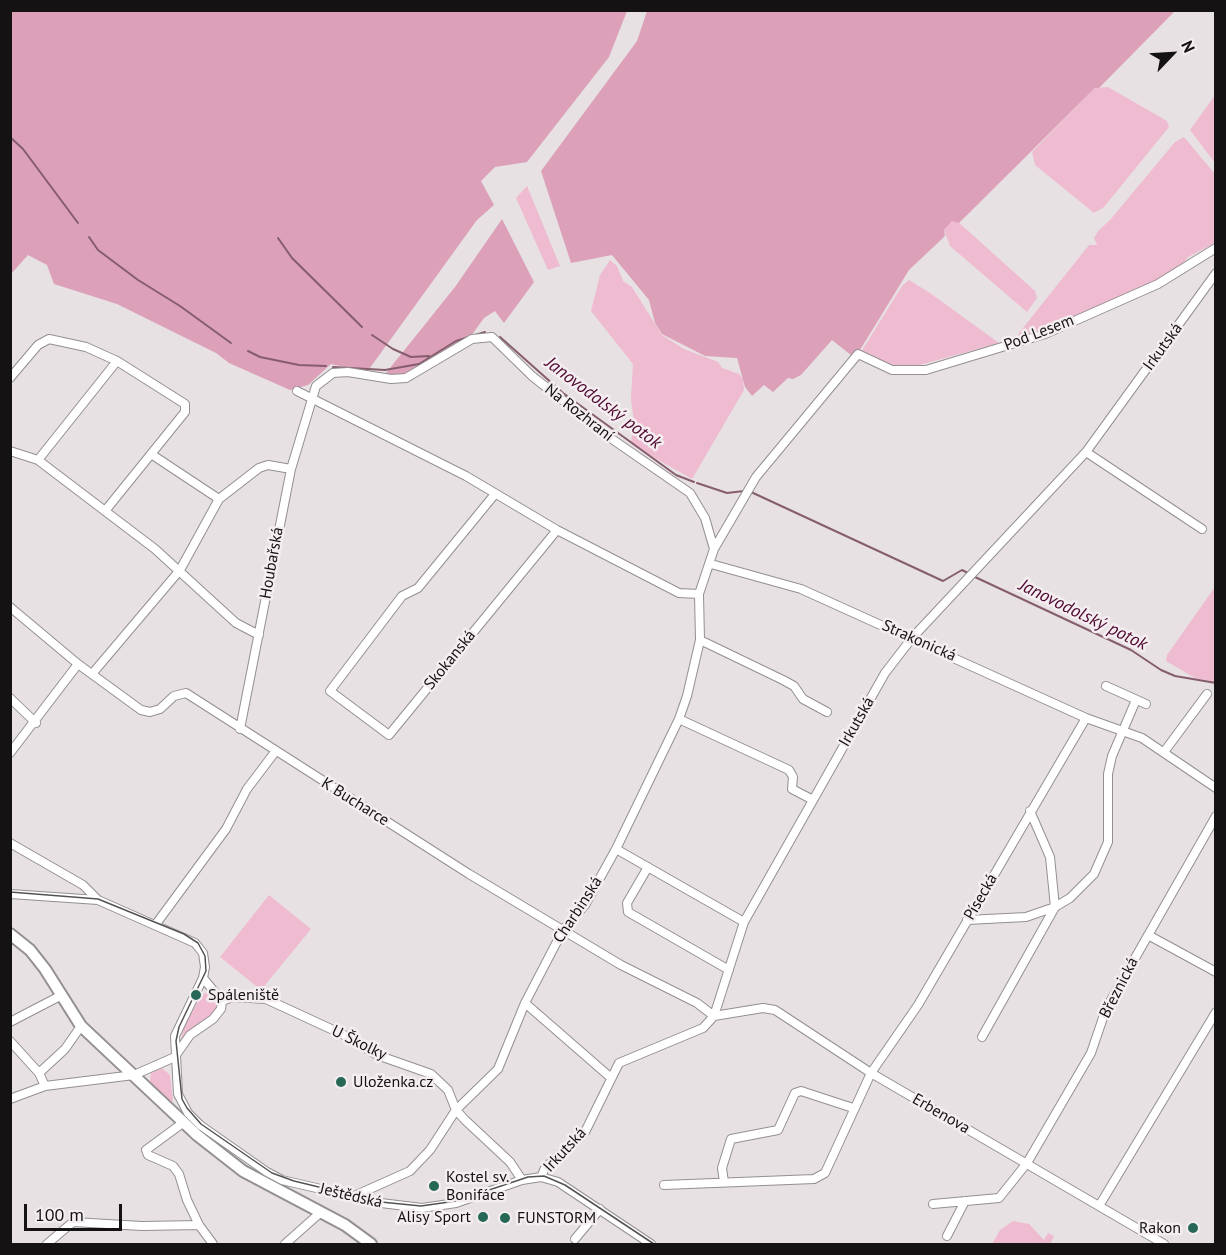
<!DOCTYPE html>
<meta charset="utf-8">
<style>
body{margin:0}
#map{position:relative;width:1226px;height:1255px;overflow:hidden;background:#e7e1e3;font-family:"PT Sans",sans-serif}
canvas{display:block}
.frame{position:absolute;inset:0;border:12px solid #141213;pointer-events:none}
.north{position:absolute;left:1142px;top:24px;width:60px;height:60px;-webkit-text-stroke:4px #f4eef1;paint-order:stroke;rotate:65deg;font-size:16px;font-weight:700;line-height:24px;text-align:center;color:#141213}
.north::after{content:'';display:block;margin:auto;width:21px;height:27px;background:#141213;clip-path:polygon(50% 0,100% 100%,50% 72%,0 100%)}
.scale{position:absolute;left:24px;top:1204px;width:98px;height:27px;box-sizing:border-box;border:3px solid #141213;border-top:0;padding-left:8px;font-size:18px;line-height:21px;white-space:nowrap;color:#141213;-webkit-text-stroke:4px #f4eef1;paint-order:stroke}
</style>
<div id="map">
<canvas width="1226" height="1255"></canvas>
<div class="frame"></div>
<div class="north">N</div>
<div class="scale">100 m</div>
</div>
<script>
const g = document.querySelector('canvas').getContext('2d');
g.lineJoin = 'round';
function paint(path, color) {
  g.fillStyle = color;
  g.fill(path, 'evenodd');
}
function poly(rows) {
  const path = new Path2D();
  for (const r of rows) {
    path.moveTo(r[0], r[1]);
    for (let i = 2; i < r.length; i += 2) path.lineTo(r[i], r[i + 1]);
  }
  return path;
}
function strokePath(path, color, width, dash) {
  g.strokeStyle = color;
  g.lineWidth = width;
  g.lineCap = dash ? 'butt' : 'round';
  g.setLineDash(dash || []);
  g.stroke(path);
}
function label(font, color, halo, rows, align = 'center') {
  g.font = font + ' "PT Sans",sans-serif';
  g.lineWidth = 5;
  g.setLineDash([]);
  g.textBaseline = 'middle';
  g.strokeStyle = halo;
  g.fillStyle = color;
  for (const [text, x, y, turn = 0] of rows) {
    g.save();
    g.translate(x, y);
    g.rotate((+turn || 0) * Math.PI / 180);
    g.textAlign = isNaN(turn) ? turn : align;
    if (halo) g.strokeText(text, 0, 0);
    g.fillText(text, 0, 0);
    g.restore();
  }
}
paint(poly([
 [1108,87,1167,121,1169,127,1104,207,1094,213,1035,165,1032,152,1095,88],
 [1215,95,1215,163,1190,130],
 [1184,137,1215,174,1215,243,1188,257,1181,267,1145,289,1090,309,1047,332,1017,340,1019,333,1089,245,1097,245,1094,238,1098,231,1110,220,1175,142],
 [527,186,560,266,548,270,516,198],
 [956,220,1035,291,1037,298,1027,312,950,246,944,230,952,221],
 [610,260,617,266,623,281,632,287,662,335,684,349,718,362,722,368,739,374,743,379,744,390,692,479,634,446,631,442,634,423,631,399,633,364,591,311,600,275],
 [909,280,930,293,999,343,916,366,889,365,861,352,902,286],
 [1215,587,1215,682,1195,678,1166,661,1167,655],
 [269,895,311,929,261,990,220,957],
 [209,991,217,1005,216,1012,181,1040,185,1024,202,995],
 [162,1068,170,1075,173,1100,171,1103,150,1082,151,1073],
 [1013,1221,1029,1224,1044,1240,1048,1233,1054,1236,1050,1244,992,1244,1000,1230]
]), '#efbbd0');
paint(poly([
 [11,11,627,11,609,57,527,162,495,167,481,181,494,205,477,220,367,372,331,364,308,385,290,390,229,363,216,353,117,304,54,284,47,265,28,255,11,274],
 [647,11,1175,11,1099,88,1095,88,959,223,952,221,944,230,945,236,909,270,860,350,851,355,832,340,801,375,793,379,788,378,773,392,764,385,752,396,745,387,737,358,705,356,662,334,655,323,649,300,612,255,571,263,541,171,637,41],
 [502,219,534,282,504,323,495,311,484,318,471,336,409,373,394,376,386,373,455,287]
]), '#dca0b9');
strokePath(poly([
 [10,137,23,149,78,223],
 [89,237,98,250,138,280,180,306,231,343],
 [278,238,292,258,362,327],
 [372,335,393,349,411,357,429,356],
 [500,337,563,393,676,475,694,482],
 [248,351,260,357,299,365,326,366],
 [333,367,385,370,419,364,456,341,485,332],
 [697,483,727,493,744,491],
 [751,492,943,581,962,570,968,573],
 [975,577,1131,650,1161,670,1175,676,1216,683]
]), '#865d6e', 2);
const street = poly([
 [10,378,38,345,49,339,86,347,117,361,185,404,185,412,105,511],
 [297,391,466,476,557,530,679,593,699,594],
 [10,451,38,460,155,549,236,623,259,635],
 [1086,452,1202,529],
 [151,454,219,499],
 [38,460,117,361],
 [495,494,418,588,402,596,330,691,389,735,557,530],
 [714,549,756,477,858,354,892,370,926,370,1045,334,1158,284,1216,248],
 [711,564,801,589,1086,718,1142,738,1216,788],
 [10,607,78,664,141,710,150,712,160,709,174,696,186,693,469,874,621,965,697,1003,714,1016],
 [700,640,783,680,794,686,803,699,827,712],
 [92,674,180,570,219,499,259,468,268,465,291,469],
 [1106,686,1146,704],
 [10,698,36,723],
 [679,719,789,770,793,777,792,789,813,800],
 [240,729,291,469,316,386,333,373,348,372,391,379,406,378,472,339,492,337,532,376,609,437,690,493,705,518,714,549,699,594,700,640,687,696,679,719,616,849,585,905,563,930,525,1003,498,1069,456,1110,430,1150,410,1171,354,1196],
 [1164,752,1207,694],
 [10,753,78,664],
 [10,843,83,885,98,900],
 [616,849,744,922],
 [648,867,627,903,628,912,729,970],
 [10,894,98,900,195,943,203,953,205,967,203,978,175,1036,178,1094,188,1113,200,1125,267,1172,282,1180,381,1203,422,1208,456,1203,522,1180,541,1177,558,1182,651,1244],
 [967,920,1026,917,1055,907,1070,898,1094,874,1108,842,1108,774,1112,756,1136,700],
 [156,924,226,829,247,789,275,752],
 [1148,935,1216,972],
 [222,1001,233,997,266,999,344,1035,377,1055,431,1074,448,1090,456,1110,465,1120,510,1162,522,1180],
 [525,1003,610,1077],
 [714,1016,763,1008,775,1010,871,1073,1164,1244],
 [10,1022,62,995],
 [982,1037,1055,907,1050,857,1030,811],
 [10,1041,39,1073,45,1086],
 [176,1055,190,1035,213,1019,221,1009,222,1001,203,978],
 [39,1073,65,1049,81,1026],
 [10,1099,45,1086,134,1075,175,1057],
 [184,1122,146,1150,148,1155,173,1166,179,1174,187,1200,199,1225,213,1244],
 [541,1177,545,1168,585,1132,619,1063,703,1028,714,1016,744,922,885,673,912,638,1086,452,1216,273],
 [724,1182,722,1168,731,1139,778,1130,795,1093,801,1091,853,1108],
 [664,1185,814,1179,825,1173,871,1073,918,1005,1086,718],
 [933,1204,999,1198,1027,1163,1091,1053,1106,1009,1216,816],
 [1099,1206,1216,1012],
 [947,1236,965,1201],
 [575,1239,600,1209],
 [47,1244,73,1222,142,1226,199,1225],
 [285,1244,321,1212]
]);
const secondary = poly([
 [10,934,30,950,45,969,81,1026,197,1135,243,1171,345,1225,371,1244]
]);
strokePath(street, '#948f91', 10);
strokePath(secondary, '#948f91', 14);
strokePath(street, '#fff', 8);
strokePath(secondary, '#fff', 10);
strokePath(poly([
 [10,892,98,899,184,934,198,943,205,956,206,971,179,1027,176,1041,182,1099,187,1108,201,1124,272,1173,294,1181,381,1202,421,1206,456,1201,528,1177,544,1176,565,1185,654,1244]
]), '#555253', 1.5);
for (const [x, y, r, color] of [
 [196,995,6,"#266756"],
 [341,1082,6,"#266756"],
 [434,1186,6,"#266756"],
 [483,1217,6,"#266756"],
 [505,1218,6,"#266756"],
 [1193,1228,6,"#266756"]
]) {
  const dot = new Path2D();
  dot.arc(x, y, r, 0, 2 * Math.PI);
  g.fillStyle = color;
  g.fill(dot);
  strokePath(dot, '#f4eef1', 2);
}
label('16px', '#141213', '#f4eef1', [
 ["Pod Lesem",1039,333,-21],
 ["Irkutská",1163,347,-54],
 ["Na Rozhraní",579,413,38],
 ["Houbařská",272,563,-80],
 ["Strakonická",919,641,24],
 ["Skokanská",450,660,-51],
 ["Irkutská",857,722,-60],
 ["K Bucharce",355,802,32],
 ["Písecká",981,897,-60],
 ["Charbinská",578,910,-57],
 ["Březnická",1119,988,-63],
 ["U Školky",359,1043,26],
 ["Erbenova",941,1114,30],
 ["Irkutská",565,1150,-47],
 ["Ještědská",351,1196,13]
]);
label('16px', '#141213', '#f4eef1', [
 ["Spáleniště",208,995],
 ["Uloženka.cz",353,1082],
 ["Kostel sv.",446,1177],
 ["Bonifáce",446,1195],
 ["Alisy Sport",471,1217,"right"],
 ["FUNSTORM",517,1218],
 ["Rakon",1181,1228,"right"]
], 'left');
label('italic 18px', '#4f0830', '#f4eef1', [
 ["Janovodolský potok",603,403,37],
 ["Janovodolský potok",1083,615,26]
]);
</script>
